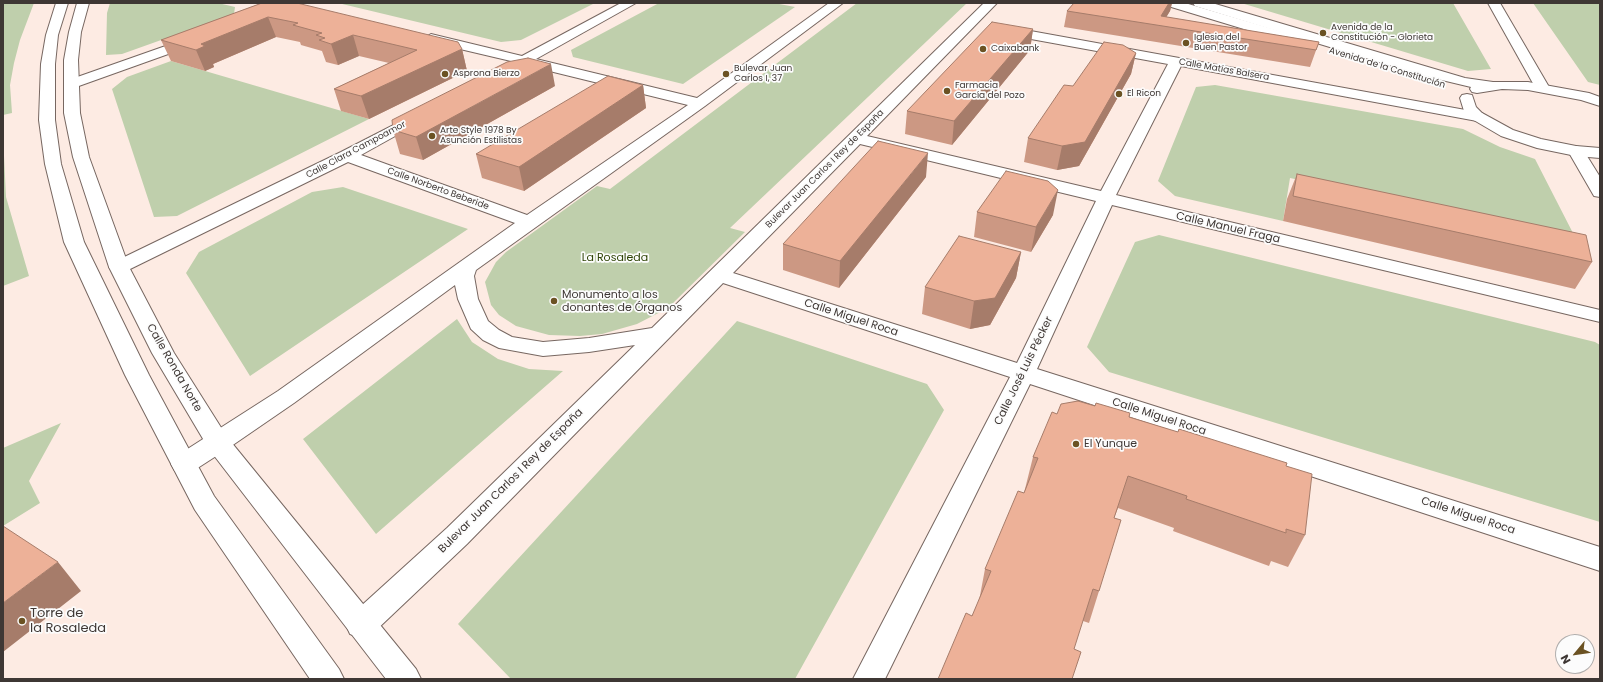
<!DOCTYPE html>
<meta charset="utf-8">
<style>
body{margin:0}
#map{position:relative;width:1603px;height:682px;overflow:hidden;background:#fdebe3;font-family:Poppins,sans-serif}
canvas{display:block}
.frame{position:absolute;inset:0;border:4px solid #3e3734;pointer-events:none}
.north{position:absolute;left:1555px;top:634px;width:40px;height:40px;box-sizing:border-box;background:#fcfcfc;border:1px solid #b0adac;border-radius:50%;rotate:241deg;font-size:11px;font-weight:700;line-height:16px;text-align:center;color:#3e3734}
.north::after{content:'';display:block;margin:auto;width:14px;height:18px;background:#6b5223;clip-path:polygon(50% 0,100% 100%,50% 72%,0 100%)}
</style>
<div id="map">
<canvas width="1603" height="682"></canvas>
<div class="frame"></div>
<div class="north">N</div>
</div>
<script>
const g = document.querySelector('canvas').getContext('2d');
g.lineJoin = 'round';
function paint(path, color) {
  g.fillStyle = color;
  g.fill(path, 'evenodd');
}
function poly(rows) {
  const path = new Path2D();
  for (const r of rows) {
    path.moveTo(r[0], r[1]);
    for (let i = 2; i < r.length; i += 2) path.lineTo(r[i], r[i + 1]);
  }
  return path;
}
function strokePath(path, color, width, dash) {
  g.strokeStyle = color;
  g.lineWidth = width;
  g.lineCap = dash ? 'butt' : 'round';
  g.setLineDash(dash || []);
  g.stroke(path);
}
function label(font, color, halo, rows, align = 'center') {
  g.font = font + ' Poppins,sans-serif';
  g.lineWidth = 3.5;
  g.setLineDash([]);
  g.textBaseline = 'middle';
  g.strokeStyle = halo;
  g.fillStyle = color;
  for (const [text, x, y, turn = 0] of rows) {
    g.save();
    g.translate(x, y);
    g.rotate((+turn || 0) * Math.PI / 180);
    g.textAlign = isNaN(turn) ? turn : align;
    if (halo) g.strokeText(text, 0, 0);
    g.fillText(text, 0, 0);
    g.restore();
  }
}
paint(poly([
 [3,3,34,3,20,40,14,63,10,85,12,113,3,115],
 [110,3,218,3,235,7,234,14,122,54,106,55,107,13],
 [338,3,595,3,521,40,501,42],
 [659,3,774,3,795,7,683,84,573,57,571,50],
 [857,3,967,3,730,228,745,232,668,308,637,324,602,334,580,336,549,335,516,326,499,315,491,305,485,282,496,262,506,252,597,186,610,189],
 [1241,3,1453,3,1491,69,1468,71],
 [1533,3,1600,3,1600,85,1588,82],
 [171,61,369,119,177,216,154,217,112,89,127,77],
 [1215,85,1463,129,1500,147,1535,159,1576,239,1290,178,1283,221,1175,196,1158,181,1196,87],
 [3,135,6,197,29,276,3,286],
 [343,187,468,229,250,376,186,273,199,252,312,192],
 [1159,235,1595,342,1600,345,1600,522,1109,372,1087,347,1135,242],
 [457,319,472,342,498,359,529,369,563,371,376,534,303,439],
 [737,321,927,384,944,410,795,679,511,679,458,624],
 [61,423,29,481,40,503,3,526,3,448]
]), '#bfcfac');
const minor = poly([
 [621,3,636,3,536,59,697,98,829,3,843,3,705,106,476,270,474,276,478,299,488,321,499,330,512,337,543,342,589,338,652,328,984,3,997,3,867,136,1101,191,1168,64,998,33,997,30,998,27,1003,26,1482,113,1485,116,1482,119,1477,121,1181,66,1116,195,1600,310,1600,322,1112,205,1037,369,1600,547,1600,571,1030,384,885,679,853,679,1010,377,723,283,467,544,372,634,361,638,350,634,346,625,350,616,447,528,635,345,589,352,543,356,499,348,483,340,471,329,458,299,455,285,294,403,227,449,193,471,184,473,175,471,171,464,175,457,278,391,515,223,348,162,126,271,119,273,112,271,109,267,112,263,341,152,419,112,424,114,427,117,424,120,361,155,527,215,688,105,525,65,505,76,495,76,493,73,495,70,511,61,426,41,424,38,431,34,522,56,621,3],
 [860,144,1096,201,1017,363,733,273,860,144],
 [1166,3,1185,3,1310,40,1312,43,1310,46,1300,46,1168,6,1166,3],
 [1488,3,1500,3,1549,87,1547,90,1542,91,1537,90,1535,87,1488,3],
 [194,36,199,37,201,40,199,43,76,87,71,88,66,87,64,84,66,81,194,36],
 [1576,146,1582,148,1600,177,1600,197,1594,196,1568,151,1570,148,1576,146]
]);
const tertiary = poly([
 [56,3,68,3,58,35,55,64,55,120,61,164,84,242,149,375,214,496,339,669,344,679,310,679,195,510,125,375,64,242,45,164,39,120,41,64,46,35,56,3],
 [77,3,89,3,81,32,78,60,80,113,89,157,129,267,174,353,227,437,416,669,421,679,386,679,209,449,152,353,109,267,73,157,64,113,64,60,69,32,77,3],
 [1193,3,1212,3,1465,78,1493,82,1528,82,1589,93,1600,97,1600,106,1581,100,1528,90,1502,89,1477,93,1472,92,1470,89,1471,87,1425,76,1195,6,1193,3],
 [1467,94,1472,95,1476,107,1482,113,1513,130,1541,139,1576,146,1600,148,1600,158,1576,156,1537,148,1501,136,1472,119,1464,111,1460,98,1462,95,1467,94]
]);
strokePath(minor, '#776761', 2);
strokePath(tertiary, '#776761', 2);
paint(minor, '#fff');
paint(tertiary, '#fff');
paint(poly([
 [262,3,462,49,467,71,369,119,341,111,334,89,389,63,359,56,338,65,326,62,322,51,301,45,300,42,276,37,213,64,214,67,205,71,171,61,161,40],
 [1074,3,1172,3,1170,11,1166,17,1319,42,1310,67,1064,27,1067,11],
 [1033,29,1030,50,952,145,905,134,907,111],
 [1136,53,1131,74,1079,166,1057,170,1024,162,1028,138,1073,86],
 [643,85,646,108,524,191,482,178,476,154],
 [555,86,423,160,400,154,393,130],
 [1297,174,1592,262,1575,289,1283,221,1287,199],
 [926,177,839,288,783,270,783,244],
 [977,212,1053,215,1031,252,974,237],
 [1021,252,1016,278,990,325,970,329,922,314,925,287],
 [1057,414,1129,417,1286,466,1305,535,1288,567,1271,561,1269,566,1173,531,1174,528,1118,508,1114,518,1099,591,1089,623,1083,621,972,616,979,601,985,569,1024,493,1033,457]
]), '#cc9883');
paint(poly([
 [1169,3,1172,3,1170,11,1161,26,1161,16],
 [268,17,276,37,213,64,214,67,205,71,196,50,201,44],
 [1033,29,1030,50,952,145,954,121],
 [353,35,359,56,338,65,331,44],
 [462,49,467,71,369,119,361,96],
 [1136,53,1131,74,1079,166,1057,170,1062,146],
 [551,64,555,86,423,160,416,137],
 [643,85,646,108,524,191,519,167],
 [928,153,926,177,839,288,840,261],
 [1058,190,1053,215,1031,252,1036,227],
 [1021,252,1016,278,990,325,970,329,974,301],
 [58,562,81,591,3,652,3,603]
]), '#a67c6a');
const building = poly([
 [262,3,297,3,458,42,462,49,361,96,334,89,417,50,353,35,331,44,319,40,325,38,316,35,322,33,293,25,298,23,268,17,201,44,205,46,196,50,161,40,262,3],
 [1074,3,1169,3,1161,16,1319,42,1316,50,1067,11,1074,3],
 [992,22,1033,29,954,121,907,111,992,22],
 [1104,42,1123,45,1136,53,1085,142,1062,146,1028,138,1064,85,1073,86,1104,42],
 [528,58,551,64,416,137,393,130,392,120,507,62,528,58],
 [608,76,643,85,519,167,476,154,608,76],
 [878,141,928,153,840,261,783,244,878,141],
 [1006,171,1048,181,1058,190,1036,227,977,212,1006,171],
 [1297,174,1586,235,1592,262,1293,196,1297,174],
 [959,236,1021,252,995,298,974,301,925,287,959,236],
 [1078,401,1095,406,1096,403,1130,413,1129,417,1178,432,1179,429,1287,463,1286,466,1312,474,1305,535,1286,529,1286,533,1186,499,1187,496,1128,476,1114,518,1121,520,1099,591,1093,589,1074,649,1081,652,1072,679,938,679,966,613,972,616,991,571,985,569,1018,491,1024,493,1038,458,1033,457,1052,412,1057,414,1061,404,1078,401],
 [3,526,58,562,3,603,3,526]
]);
paint(building, '#edb198');
strokePath(building, '#a67c6a', 1);
for (const [x, y, r, color] of [
 [1323,33,4,"#6b5223"],
 [1186,43,4,"#6b5223"],
 [983,49,4,"#6b5223"],
 [445,74,4,"#6b5223"],
 [726,74,4,"#6b5223"],
 [947,91,4,"#6b5223"],
 [1119,94,4,"#6b5223"],
 [432,136,4,"#6b5223"],
 [554,301,4,"#6b5223"],
 [1076,444,4,"#6b5223"],
 [22,621,4,"#6b5223"]
]) {
  const dot = new Path2D();
  dot.arc(x, y, r, 0, 2 * Math.PI);
  g.fillStyle = color;
  g.fill(dot);
  strokePath(dot, '#fcfcfc', 1.5);
}
label('9px', '#3e3734', '#fcfcfc', [
 ["Avenida de la",1331,28],
 ["Constitución - Glorieta",1331,38],
 ["Iglesia del",1194,38],
 ["Buen Pastor",1194,48],
 ["Caixabank",991,49],
 ["Bulevar Juan",734,69],
 ["Carlos I, 37",734,79],
 ["Asprona Bierzo",453,74],
 ["Farmacia",955,86],
 ["García del Pozo",955,96],
 ["El Ricon",1127,94],
 ["Arte Style 1978 By",440,131],
 ["Asunción Estilistas",440,141]
], 'left');
label('9px', '#3e3734', '#fcfcfc', [
 ["Avenida de la Constitución",1387,68,17],
 ["Calle Matías Balsera",1224,70,10],
 ["Calle Clara Campoamor",356,150,-28],
 ["Bulevar Juan Carlos I Rey de España",825,169,-45],
 ["Calle Norberto Beberide",438,189,20]
]);
label('11px', '#3e3734', '#fcfcfc', [
 ["Calle Manuel Fraga",1228,228,13],
 ["Calle Miguel Roca",851,318,18],
 ["Calle Ronda Norte",174,368,60],
 ["Calle José Luis Pécker",1024,371,-64],
 ["Calle Miguel Roca",1159,417,18],
 ["Bulevar Juan Carlos I Rey de España",511,481,-45],
 ["Calle Miguel Roca",1468,516,18]
]);
label('11px', '#2e4305', '#fcfcfc', [
 ["La Rosaleda",615,258]
]);
label('11px', '#3e3734', '#fcfcfc', [
 ["Monumento a los",562,295],
 ["donantes de Órganos",562,308],
 ["El Yunque",1084,444]
], 'left');
label('13px', '#3e3734', '#fcfcfc', [
 ["Torre de",30,614],
 ["la Rosaleda",30,629]
], 'left');
</script>
